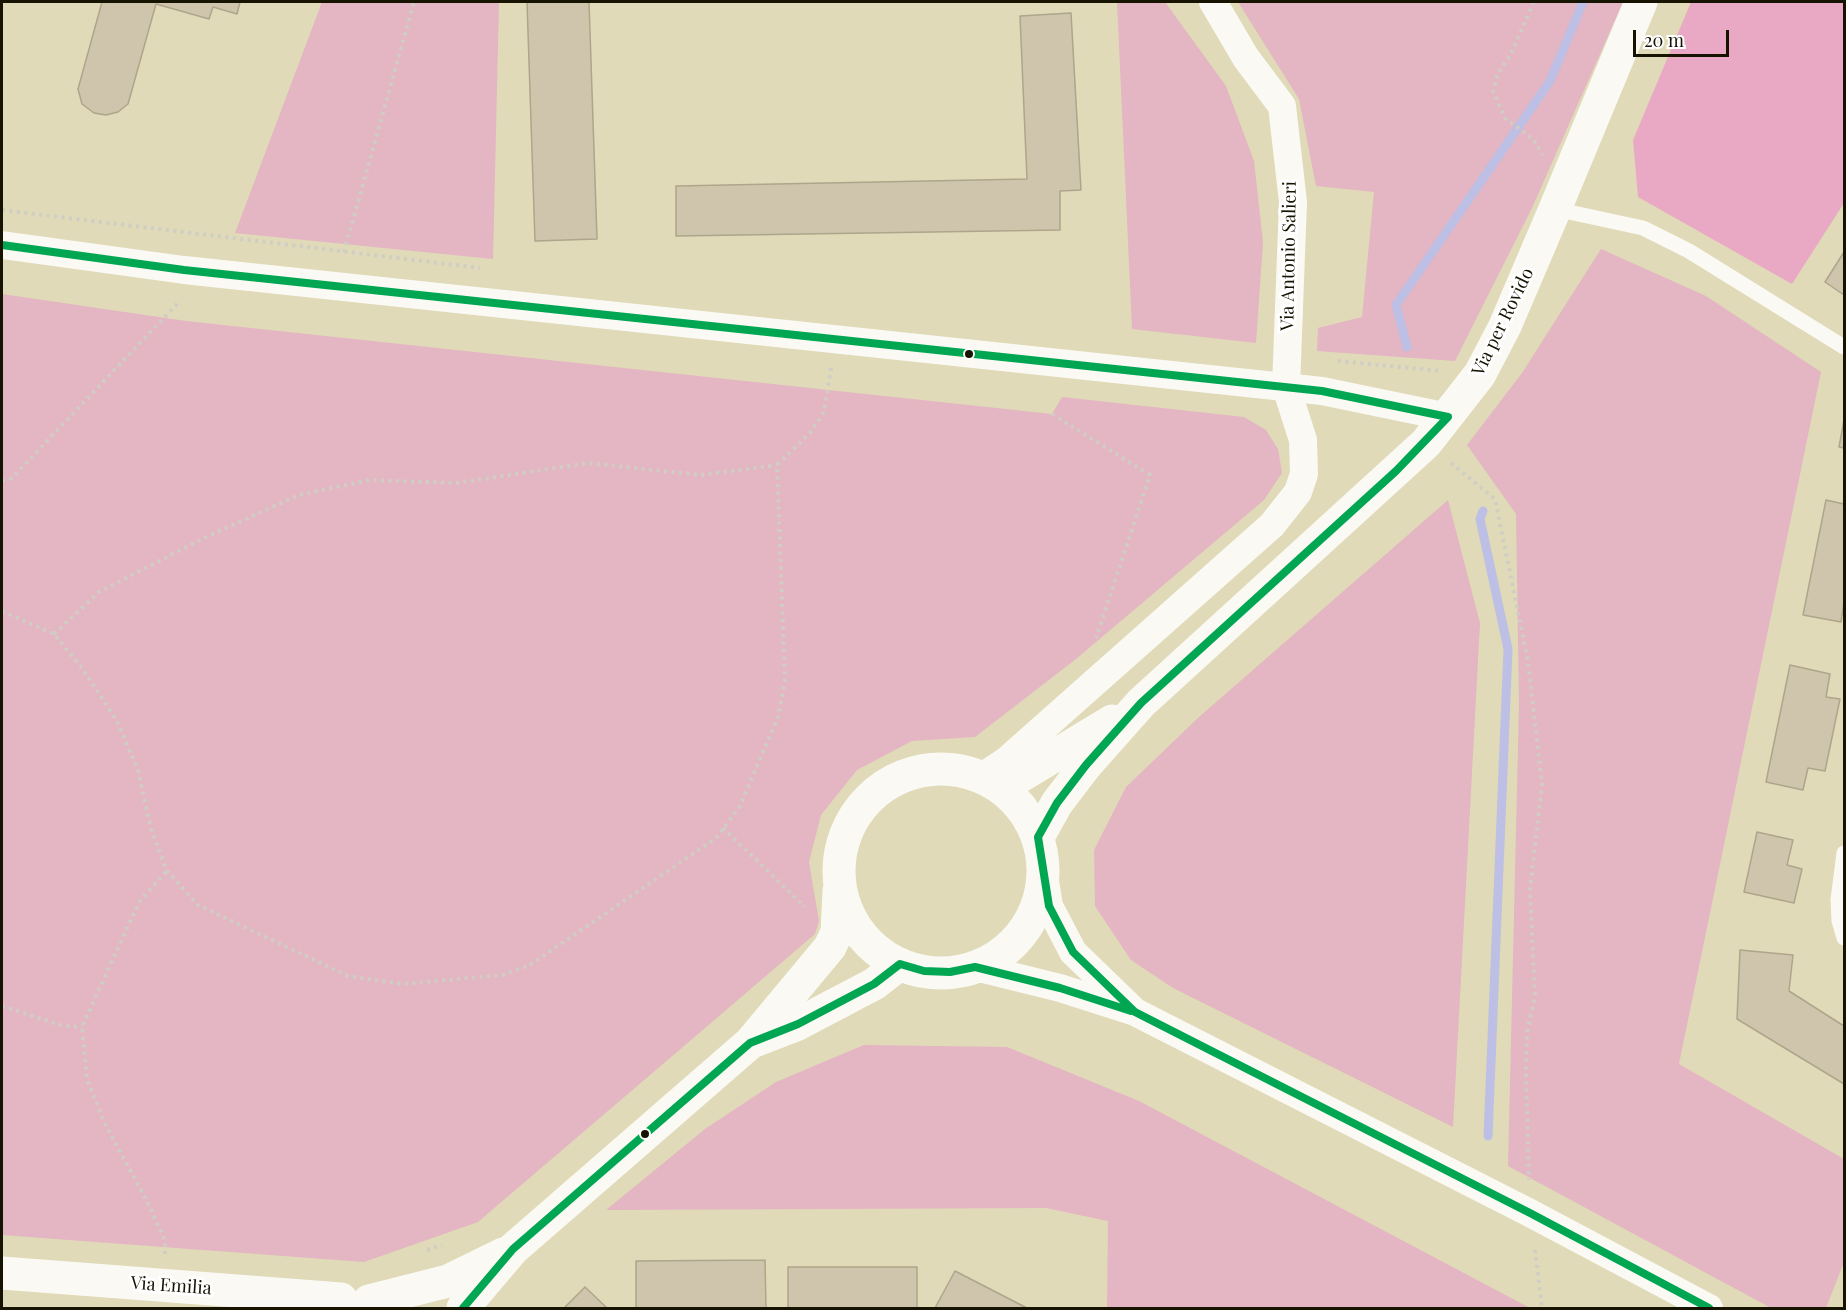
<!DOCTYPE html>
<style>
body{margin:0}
#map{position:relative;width:1846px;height:1310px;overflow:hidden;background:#e0dab8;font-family:"Playfair Display",serif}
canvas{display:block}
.frame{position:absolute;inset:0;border:3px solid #161300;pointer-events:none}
.scale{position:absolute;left:1633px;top:30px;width:96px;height:27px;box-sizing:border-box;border:3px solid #161300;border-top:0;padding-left:8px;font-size:18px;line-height:21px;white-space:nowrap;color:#161300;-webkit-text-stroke:4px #fff;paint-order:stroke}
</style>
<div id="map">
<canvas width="1846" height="1310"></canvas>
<div class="frame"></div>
<div class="scale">20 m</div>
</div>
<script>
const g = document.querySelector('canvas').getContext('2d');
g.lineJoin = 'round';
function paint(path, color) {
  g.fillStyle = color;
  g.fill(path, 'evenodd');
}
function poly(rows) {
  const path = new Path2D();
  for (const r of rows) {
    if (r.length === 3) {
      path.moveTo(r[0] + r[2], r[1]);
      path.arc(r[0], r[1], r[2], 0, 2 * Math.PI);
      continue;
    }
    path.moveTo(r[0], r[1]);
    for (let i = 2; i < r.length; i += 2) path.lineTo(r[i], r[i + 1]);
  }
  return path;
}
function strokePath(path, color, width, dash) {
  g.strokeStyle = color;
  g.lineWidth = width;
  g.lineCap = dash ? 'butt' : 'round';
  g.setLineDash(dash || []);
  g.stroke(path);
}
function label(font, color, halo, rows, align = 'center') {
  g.font = font + ' "Playfair Display",serif';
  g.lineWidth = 6;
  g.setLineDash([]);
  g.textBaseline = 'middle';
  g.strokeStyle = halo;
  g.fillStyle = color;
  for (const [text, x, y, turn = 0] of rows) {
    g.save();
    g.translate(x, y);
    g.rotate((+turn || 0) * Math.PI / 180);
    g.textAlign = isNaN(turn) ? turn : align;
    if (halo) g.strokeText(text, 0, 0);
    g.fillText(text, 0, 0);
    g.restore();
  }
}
paint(poly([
 [322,2,499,2,493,259,235,233],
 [1117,2,1165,2,1226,86,1254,161,1263,242,1256,343,1132,329],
 [1238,2,1623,2,1532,208,1455,361,1317,351,1318,328,1362,317,1374,192,1316,186,1299,99],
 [1601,249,1706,296,1821,372,1679,1064,1844,1159,1844,1262,1826,1308,1771,1308,1508,1166,1519,704,1516,514,1467,445,1522,373],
 [2,294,186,321,1052,414,1062,397,1244,417,1266,430,1278,449,1282,473,1264,500,1076,659,975,737,912,741,857,770,821,815,809,862,819,921,815,934,478,1222,364,1262,2,1235],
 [1448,500,1480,623,1453,1127,1173,988,1131,960,1095,906,1094,850,1126,787,1199,717],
 [864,1045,1007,1047,1139,1101,1530,1308,1107,1308,1108,1221,1046,1208,606,1210,705,1129,776,1082]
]), '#e4b5c2');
paint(poly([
 [1691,2,1844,2,1844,203,1792,284,1638,197,1633,140]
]), '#e9a9c4');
strokePath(poly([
 [1407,347,1396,305,1550,81,1583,2],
 [1483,511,1480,519,1508,649,1488,1136]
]), '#bdbfe5', 9);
const building = poly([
 [102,2,240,2,237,14,213,7,209,19,156,4,128,104,118,112,106,115,94,113,82,104,78,89,102,2],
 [527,2,589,2,597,239,535,241,527,2],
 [1071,13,1081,190,1060,191,1060,230,676,236,676,186,1027,179,1020,16,1071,13],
 [1844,252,1844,295,1825,282,1844,252],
 [1844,420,1844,448,1839,447,1844,420],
 [1826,500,1844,504,1844,602,1841,622,1803,615,1826,500],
 [1790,665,1830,674,1826,697,1840,699,1825,771,1808,768,1803,790,1766,782,1790,665],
 [1757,832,1793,840,1787,865,1802,869,1794,903,1744,892,1757,832],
 [1740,950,1793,955,1789,991,1844,1026,1844,1084,1737,1019,1740,950],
 [765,1260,766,1308,636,1308,636,1261,765,1260],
 [788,1267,917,1267,917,1308,788,1308,788,1267],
 [955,1271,1027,1308,935,1308,955,1271],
 [585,1287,607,1308,564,1308,585,1287]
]);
paint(building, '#cec5ac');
strokePath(building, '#aea58b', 1.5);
strokePath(poly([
 [1534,2,1510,56,1498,73,1493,91,1505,118,1534,140,1542,155],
 [2,210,480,268],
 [344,252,414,2],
 [1338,361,1441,371],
 [1052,414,1150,475,1096,638],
 [1451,463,1495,499,1528,661,1542,784,1530,889,1535,997,1527,1032,1526,1073,1529,1180],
 [2,481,12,478,176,305,177,300],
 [2,611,54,634,82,668,117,721,138,770,151,829,167,871,198,905,348,976,403,984,502,975,530,965,716,838,740,806,778,717,785,681,777,465,810,433,824,412,831,368],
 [54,634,99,592,206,537,299,495,370,480,457,483,588,463,700,475,777,465],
 [723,828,805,907],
 [2,1006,63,1026,82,1027],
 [427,1250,442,1245],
 [1535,1250,1542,1308],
 [165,1254,165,1241,148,1203,105,1124,87,1079,82,1027,139,902,167,871]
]), '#cfcec4', 4, [3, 4.5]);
strokePath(poly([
 [1555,209,1643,228,1689,251,1844,347],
 [1844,853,1838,900,1839,921,1844,938]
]), '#faf9f4', 15);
strokePath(poly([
 [2,245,184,270,1322,391,1448,417],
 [982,777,1006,761,1272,525,1298,492,1304,474,1303,440,1286,387,1293,202,1282,106,1246,58,1213,2],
 [1044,875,1049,906,1073,952,1132,1009],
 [975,967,1060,988,1135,1012,1530,1213,1709,1308]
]), '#faf9f4', 28);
strokePath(poly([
 [941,871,102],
 [997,785,1021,776,1112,721],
 [1038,837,1057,803,1086,765,1141,703,1426,443,1480,374,1505,326,1555,209,1641,2],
 [754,1041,798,1024,874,984,900,964],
 [2,1273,341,1299],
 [369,1301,448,1281,503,1254],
 [463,1308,513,1249,750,1043,830,947,837,932,839,891]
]), '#faf9f4', 33);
strokePath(poly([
 [2,245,184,270,1322,391,1448,417,1396,471,1141,703,1086,765,1057,803,1038,837,1049,906,1073,952,1135,1012,1530,1213,1709,1308],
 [463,1308,513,1249,750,1043,798,1024,874,984,900,964,924,971,950,972,975,967,1060,988,1131,1011]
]), '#00a651', 8);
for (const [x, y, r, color] of [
 [969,354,5,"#161300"],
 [645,1134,5,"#161300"]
]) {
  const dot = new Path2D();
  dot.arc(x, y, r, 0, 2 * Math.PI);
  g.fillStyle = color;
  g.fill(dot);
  strokePath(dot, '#fff', 2);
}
label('18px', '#161300', '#fff', [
 ["Via Antonio Salieri",1289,256,-89],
 ["Via per Rovido",1503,322,-64],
 ["Via Emilia",171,1286,4]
]);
</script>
